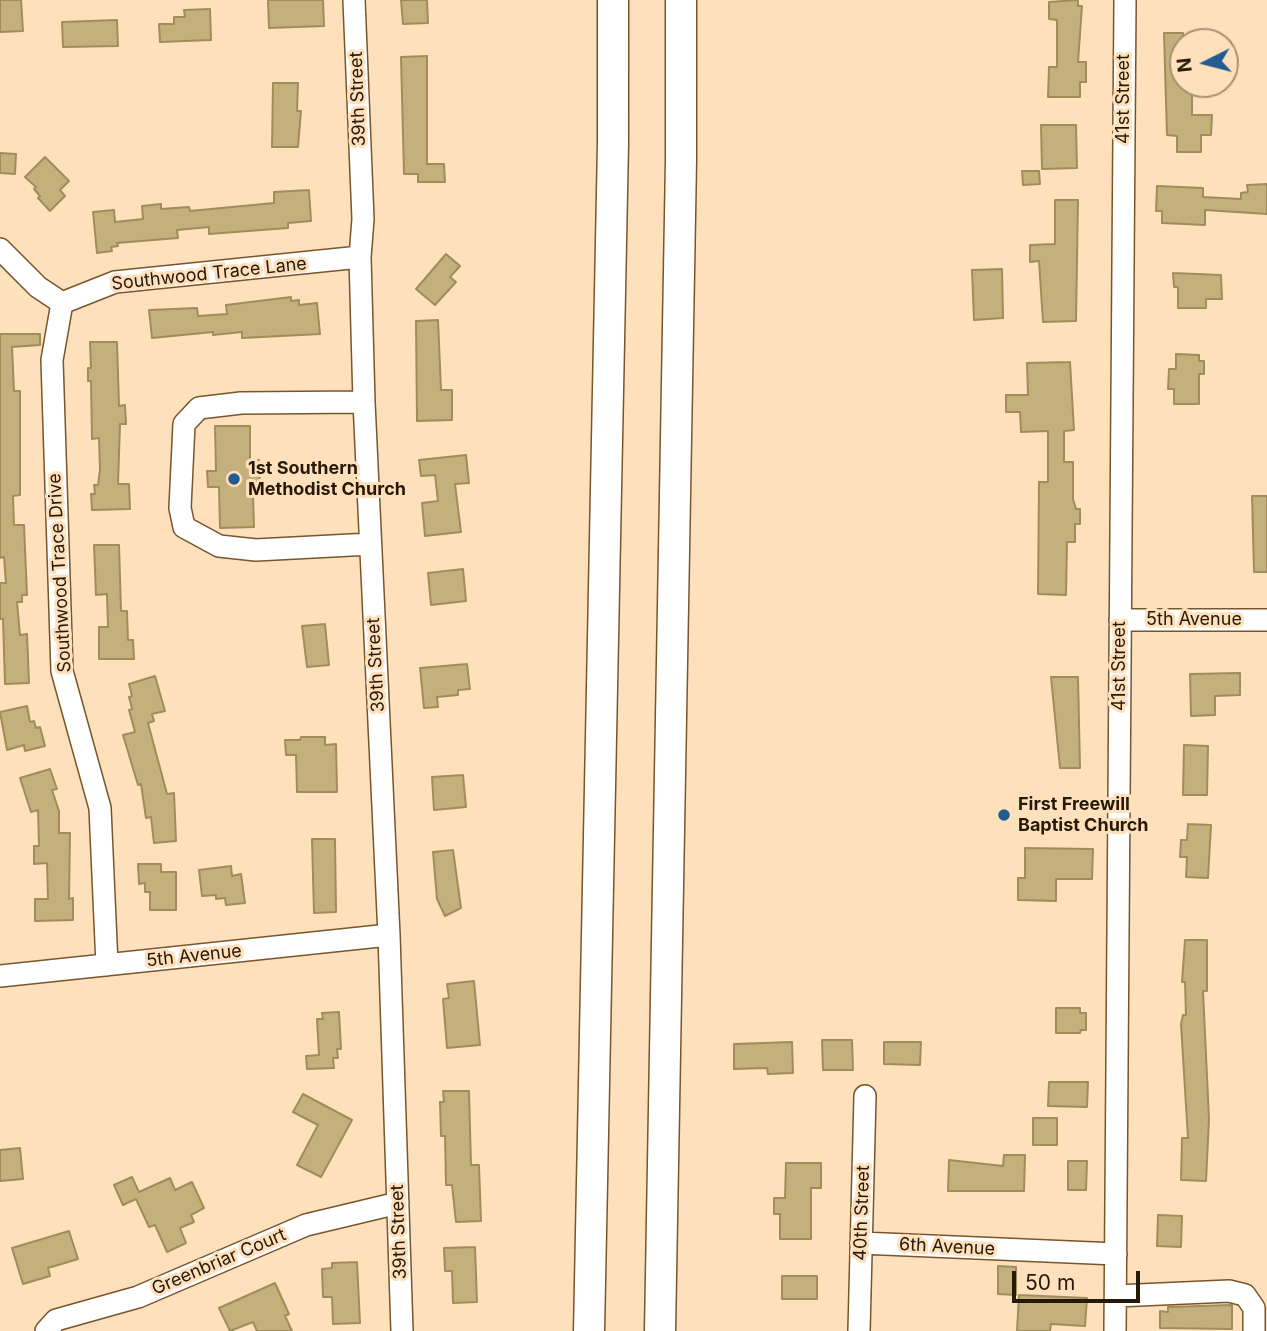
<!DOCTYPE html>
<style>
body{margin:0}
#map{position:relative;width:1267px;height:1331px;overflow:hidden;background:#ffe0bd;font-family:Inter,sans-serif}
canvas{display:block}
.north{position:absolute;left:1169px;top:28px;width:70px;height:70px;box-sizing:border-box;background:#ffe0bd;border:2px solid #a89074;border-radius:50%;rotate:264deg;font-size:19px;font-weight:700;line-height:28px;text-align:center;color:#261907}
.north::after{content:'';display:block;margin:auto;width:24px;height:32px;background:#225c93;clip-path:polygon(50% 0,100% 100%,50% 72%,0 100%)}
.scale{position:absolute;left:1012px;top:1271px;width:128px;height:32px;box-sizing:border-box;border:4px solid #261907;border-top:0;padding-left:9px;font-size:21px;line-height:24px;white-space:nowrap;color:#261907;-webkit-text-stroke:5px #ffe0bd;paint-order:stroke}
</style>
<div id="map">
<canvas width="1267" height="1331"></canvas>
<div class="north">N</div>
<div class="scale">50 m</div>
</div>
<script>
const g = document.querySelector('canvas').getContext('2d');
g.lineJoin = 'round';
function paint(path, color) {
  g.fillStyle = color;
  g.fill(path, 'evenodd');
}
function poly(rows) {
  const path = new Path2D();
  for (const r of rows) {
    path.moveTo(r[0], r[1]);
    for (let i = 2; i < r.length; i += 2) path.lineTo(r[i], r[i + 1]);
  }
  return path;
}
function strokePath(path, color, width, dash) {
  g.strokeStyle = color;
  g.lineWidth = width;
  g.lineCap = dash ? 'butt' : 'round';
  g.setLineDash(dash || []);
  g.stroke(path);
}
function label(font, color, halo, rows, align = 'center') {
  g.font = font + ' Inter,sans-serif';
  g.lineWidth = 6;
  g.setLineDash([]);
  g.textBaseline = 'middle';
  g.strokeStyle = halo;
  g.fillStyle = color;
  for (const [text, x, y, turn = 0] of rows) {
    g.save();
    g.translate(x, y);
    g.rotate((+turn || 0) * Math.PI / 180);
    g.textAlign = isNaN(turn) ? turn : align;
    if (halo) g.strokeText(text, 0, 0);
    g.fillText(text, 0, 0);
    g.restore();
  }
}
const building = poly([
 [0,0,21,0,23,31,0,32,0,0],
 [268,0,323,0,324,26,269,28,268,0],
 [401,0,427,0,428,23,403,24,401,0],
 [1078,0,1078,6,1082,6,1078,62,1086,62,1086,82,1080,82,1080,97,1048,97,1049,67,1057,67,1057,20,1049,19,1049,2,1078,0],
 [210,9,211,40,160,42,159,24,174,24,174,17,185,17,184,10,210,9],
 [117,20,118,46,63,47,62,22,117,20],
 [1164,33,1183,33,1183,84,1192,84,1192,115,1212,115,1211,135,1201,135,1201,152,1177,152,1177,136,1167,135,1164,33],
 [427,56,427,164,444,164,445,182,418,182,418,174,404,174,401,57,427,56],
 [273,83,298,83,297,111,301,111,298,147,272,147,273,83],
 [1041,125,1076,125,1077,168,1042,169,1041,125],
 [0,153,16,154,15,174,0,173,0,153],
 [45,157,69,181,60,190,65,196,50,211,38,198,40,196,34,189,36,187,25,177,45,157],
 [1022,171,1039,171,1040,184,1023,185,1022,171],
 [1267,184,1267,214,1205,210,1205,225,1162,223,1162,211,1156,211,1157,186,1203,188,1203,197,1241,199,1241,193,1248,192,1247,185,1267,184],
 [309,190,311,221,288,223,288,228,209,234,209,227,177,230,178,238,117,243,118,246,111,247,112,251,97,253,93,212,114,210,115,222,143,219,142,206,161,204,161,209,189,207,190,211,274,203,274,192,309,190],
 [1055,200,1078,200,1076,321,1043,322,1039,261,1030,262,1030,245,1055,244,1055,200],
 [446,254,460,266,450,277,456,282,435,305,416,289,446,254],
 [1002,269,1003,318,974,320,972,270,1002,269],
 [1173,273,1221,275,1222,299,1206,299,1206,308,1178,308,1178,287,1174,287,1173,273],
 [291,297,291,301,299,300,299,305,317,303,320,334,242,338,242,332,213,335,213,332,152,338,149,310,197,308,198,316,227,314,226,305,291,297],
 [438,320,441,390,452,390,452,420,417,421,416,321,438,320],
 [0,334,40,334,40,345,12,347,14,391,20,391,20,495,13,496,14,525,24,525,27,595,22,595,22,602,17,602,20,635,27,634,29,683,5,684,3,619,0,619,0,583,6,583,4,557,0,558,0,334],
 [90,342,117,342,119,406,125,405,126,424,120,424,118,484,129,484,130,509,92,510,91,494,95,494,94,485,98,485,100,470,99,438,92,439,91,381,88,381,88,368,91,368,90,342],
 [1176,354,1199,355,1199,361,1204,361,1204,374,1199,374,1199,404,1174,404,1174,389,1168,389,1169,369,1176,369,1176,354],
 [1070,362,1074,430,1064,431,1064,462,1073,462,1073,499,1076,509,1080,509,1080,524,1075,524,1075,542,1067,542,1066,595,1038,594,1039,482,1048,482,1048,431,1021,432,1020,412,1006,412,1006,395,1028,395,1027,363,1070,362],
 [215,426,250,426,250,460,259,460,260,494,253,494,254,527,220,528,219,487,208,487,207,471,216,471,215,426],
 [466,455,469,483,455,484,461,532,425,536,422,503,438,501,435,475,421,476,419,460,466,455],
 [1252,496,1267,496,1267,572,1254,572,1252,496],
 [94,545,119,545,121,611,127,611,128,640,133,640,134,659,99,659,99,627,108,627,107,594,96,595,94,545],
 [463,569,466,601,431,605,428,573,463,569],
 [325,624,329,665,307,667,302,626,325,624],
 [467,664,470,689,458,690,458,695,437,697,438,707,424,708,420,668,467,664],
 [1240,673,1240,695,1215,696,1215,715,1191,716,1190,674,1240,673],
 [155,676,165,711,152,714,154,721,148,723,167,794,174,793,176,841,154,843,151,817,146,818,141,784,138,785,123,735,135,732,129,710,132,709,129,697,132,696,129,684,155,676],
 [1051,677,1078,677,1080,768,1060,768,1051,677],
 [27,706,30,722,34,721,36,728,40,727,45,746,25,751,24,745,7,750,0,712,27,706],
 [301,737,325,737,325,745,336,744,337,792,297,792,296,755,286,755,285,740,300,740,301,737],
 [1184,745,1208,746,1207,795,1183,795,1184,745],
 [50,769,57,789,52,790,59,811,59,833,70,833,69,899,73,898,73,920,35,921,35,899,48,899,47,863,34,864,34,846,39,846,38,810,31,812,20,778,50,769],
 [463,775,466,807,434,810,432,777,463,775],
 [1188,824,1211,825,1208,878,1186,877,1187,857,1180,857,1181,840,1187,840,1188,824],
 [312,839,335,839,336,912,314,913,312,839],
 [1025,848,1093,849,1092,879,1056,879,1056,901,1018,900,1018,878,1025,878,1025,848],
 [453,850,461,908,445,916,437,899,433,852,453,850],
 [138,864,161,864,161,872,176,872,176,910,150,910,150,892,145,892,145,883,139,884,138,864],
 [231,866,232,876,241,874,245,903,226,905,225,898,216,899,216,895,202,896,199,870,231,866],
 [1185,940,1207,940,1207,991,1203,991,1209,1119,1206,1181,1181,1180,1182,1138,1188,1138,1181,1024,1183,1015,1186,1015,1185,982,1182,982,1185,940],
 [474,981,480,1045,447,1048,443,999,449,998,447,984,474,981],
 [1056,1008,1080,1008,1080,1013,1086,1013,1086,1030,1081,1030,1080,1033,1056,1033,1056,1008],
 [339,1012,341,1049,337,1049,338,1058,333,1058,334,1068,307,1069,306,1056,319,1055,317,1019,323,1019,322,1013,339,1012],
 [822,1040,852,1040,853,1070,823,1070,822,1040],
 [792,1042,793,1073,768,1074,767,1068,734,1069,734,1044,792,1042],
 [884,1042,921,1042,920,1065,884,1064,884,1042],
 [1049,1082,1088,1082,1087,1107,1048,1106,1049,1082],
 [443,1091,469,1091,471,1165,479,1165,481,1221,456,1222,452,1185,446,1185,445,1136,441,1136,440,1102,444,1102,443,1091],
 [303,1094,352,1120,321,1177,297,1165,318,1125,293,1112,303,1094],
 [1033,1118,1057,1118,1057,1145,1033,1145,1033,1118],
 [20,1148,23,1179,0,1181,0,1150,20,1148],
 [1004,1155,1025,1155,1024,1191,948,1191,949,1160,1003,1166,1004,1155],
 [1068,1161,1087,1161,1086,1190,1068,1190,1068,1161],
 [786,1163,821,1163,821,1188,811,1188,811,1239,780,1239,780,1214,774,1214,774,1198,785,1198,786,1163],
 [132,1177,139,1192,170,1178,175,1190,192,1182,204,1208,191,1215,194,1222,180,1228,186,1243,167,1252,155,1225,149,1227,136,1199,123,1205,114,1185,132,1177],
 [1158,1215,1182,1216,1181,1247,1157,1246,1158,1215],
 [69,1231,78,1259,48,1268,50,1276,23,1284,12,1248,69,1231],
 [475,1247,477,1302,453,1303,452,1271,445,1271,444,1248,475,1247],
 [357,1262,360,1323,333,1324,332,1297,323,1297,322,1269,332,1268,332,1263,357,1262],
 [998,1266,1016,1267,1016,1295,998,1294,998,1266],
 [782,1276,817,1276,817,1299,782,1299,782,1276],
 [275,1283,289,1314,285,1316,292,1331,257,1331,253,1322,230,1331,219,1308,275,1283],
 [1019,1295,1087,1298,1085,1326,1051,1324,1050,1331,1017,1331,1019,1295],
 [1232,1305,1232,1329,1160,1328,1160,1311,1168,1312,1168,1307,1232,1305]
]);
paint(building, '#c3b07c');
strokePath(building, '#9f8d5a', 2);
const minor = poly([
 [354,0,363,219,360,257,364,402,389,935,402,1331],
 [0,249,38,287,62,303],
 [62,303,52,360,62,671,100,808,107,965],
 [62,303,115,282,360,257],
 [364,402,241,403,199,408,184,424,180,508,184,527,219,546,256,550,370,544],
 [1120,620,1267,620],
 [0,976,389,935],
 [861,1243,1116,1254],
 [1116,1296,1229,1291,1245,1295,1254,1308,1254,1331],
 [46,1331,56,1320,138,1297,306,1225,398,1203],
 [859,1331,865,1096],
 [1115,1331,1125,0]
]);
const highway = poly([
 [589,1331,613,143,613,0],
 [660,1331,681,160,681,0]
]);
strokePath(minor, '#77562c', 24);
strokePath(highway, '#77562c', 33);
strokePath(minor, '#fff', 21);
strokePath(highway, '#fff', 30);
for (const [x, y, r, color] of [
 [234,479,7,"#225c93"],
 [1004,815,7,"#225c93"]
]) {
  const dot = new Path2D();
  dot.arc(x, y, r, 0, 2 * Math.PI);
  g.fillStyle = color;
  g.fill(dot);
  strokePath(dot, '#ffe0bd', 2.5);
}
label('18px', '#261907', '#ffe0bd', [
 ["39th Street",358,99,-92],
 ["41st Street",1124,99,-90],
 ["Southwood Trace Lane",209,274,-6],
 ["Southwood Trace Drive",60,573,-93],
 ["5th Avenue",1194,620],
 ["39th Street",376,665,-93],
 ["41st Street",1120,666,-90],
 ["5th Avenue",194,956,-6],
 ["40th Street",862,1213,-88],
 ["39th Street",399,1232,-92],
 ["6th Avenue",947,1247,3],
 ["Greenbriar Court",219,1262,-23]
]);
label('bold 18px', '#261907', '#ffe0bd', [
 ["1st Southern",248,469],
 ["Methodist Church",248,490],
 ["First Freewill",1018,805],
 ["Baptist Church",1018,826]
], 'left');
</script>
